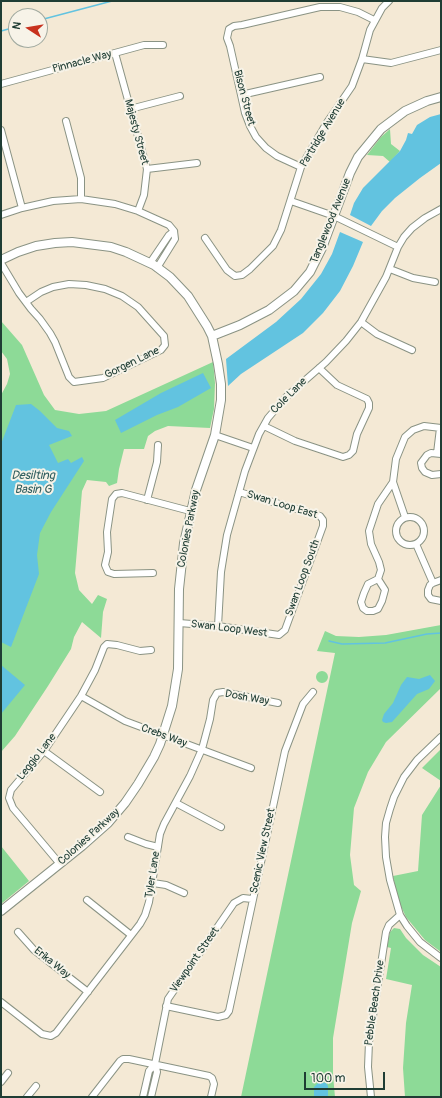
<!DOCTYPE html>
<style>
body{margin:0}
#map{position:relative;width:442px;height:1098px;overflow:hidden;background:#f4e9d5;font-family:Pangolin,sans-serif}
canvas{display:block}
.frame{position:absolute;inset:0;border:2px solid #1f3d34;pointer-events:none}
.north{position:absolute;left:8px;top:8px;width:40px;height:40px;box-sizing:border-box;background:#f7f3e8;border:1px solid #a1aaa0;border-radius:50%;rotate:282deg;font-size:11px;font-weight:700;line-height:16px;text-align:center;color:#1f3d34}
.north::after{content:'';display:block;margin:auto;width:14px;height:18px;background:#c8321e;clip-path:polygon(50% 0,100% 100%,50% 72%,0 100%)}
.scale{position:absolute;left:304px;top:1072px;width:81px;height:18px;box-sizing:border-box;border:2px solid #1f3d34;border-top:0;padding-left:5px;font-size:12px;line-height:14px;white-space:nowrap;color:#1f3d34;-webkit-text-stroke:3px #f7f3e8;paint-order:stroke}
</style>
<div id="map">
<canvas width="442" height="1098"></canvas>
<div class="frame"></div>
<div class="north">N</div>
<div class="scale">100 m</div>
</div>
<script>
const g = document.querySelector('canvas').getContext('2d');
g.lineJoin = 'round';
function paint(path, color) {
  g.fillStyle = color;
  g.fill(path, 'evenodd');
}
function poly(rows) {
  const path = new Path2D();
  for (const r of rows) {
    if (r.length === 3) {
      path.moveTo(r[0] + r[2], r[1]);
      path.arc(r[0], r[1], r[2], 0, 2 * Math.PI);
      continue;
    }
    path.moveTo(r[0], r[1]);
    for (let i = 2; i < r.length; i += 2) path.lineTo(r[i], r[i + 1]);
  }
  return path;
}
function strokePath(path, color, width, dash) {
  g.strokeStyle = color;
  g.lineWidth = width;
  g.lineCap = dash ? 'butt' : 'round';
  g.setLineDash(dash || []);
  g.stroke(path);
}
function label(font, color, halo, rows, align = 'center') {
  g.font = font + ' Pangolin,sans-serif';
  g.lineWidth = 4;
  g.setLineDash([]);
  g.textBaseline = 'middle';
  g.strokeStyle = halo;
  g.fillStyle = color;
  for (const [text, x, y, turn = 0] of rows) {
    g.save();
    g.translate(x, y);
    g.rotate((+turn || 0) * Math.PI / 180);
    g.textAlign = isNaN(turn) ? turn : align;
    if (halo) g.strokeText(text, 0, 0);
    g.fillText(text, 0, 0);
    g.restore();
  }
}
paint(poly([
 [390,129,391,144,400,151,390,162,383,156,367,155,381,137],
 [1,321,22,345,44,395,55,410,79,414,106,411,213,362,215,383,214,409,210,428,168,426,155,431,148,436,144,449,124,449,119,469,117,483,109,486,106,482,87,480,82,491,75,573,79,590,92,604,98,595,107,599,103,612,101,638,82,622,74,637,71,649,48,686,15,736,1,752,1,395,7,384,10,374,7,359,1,351],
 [441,625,441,688,386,742,368,772,354,808,350,855,354,885,361,891,352,923,333,1038,333,1075,335,1097,241,1097,335,653,317,651,325,631,336,636,359,637,386,635],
 [322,677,6],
 [441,749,441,781,422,768],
 [441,785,441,952,425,940,406,917,398,900,393,876,418,871,422,815],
 [1,846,29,881,1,904],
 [394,928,400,929,406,938,423,955,441,967,441,991,440,992,441,996,441,1097,405,1097,403,1068,406,1023,412,985,386,979,391,948,387,947,390,932]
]), '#8dda97');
paint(poly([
 [441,114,441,163,420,178,395,198,382,211,371,226,350,215,354,203,363,188,400,151,406,140,408,133,412,134,417,125,430,117],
 [340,232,363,242,353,266,340,291,323,313,303,333,241,374,228,386,226,359,276,322,301,299,321,274,332,254],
 [203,373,211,388,178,407,157,415,121,433,115,420,161,393],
 [31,404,40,411,57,428,69,431,72,436,49,445,58,463,68,459,71,463,82,457,84,461,51,512,40,533,37,555,39,574,11,647,1,642,1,444,16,405],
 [1,665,25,685,1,714],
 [430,675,435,681,429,689,417,694,392,722,386,723,383,722,382,720,384,714,393,703,401,685,407,677,419,679],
 [319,1082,326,1083,328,1086,328,1097,314,1097,314,1087]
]), '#62c3e0');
strokePath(poly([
 [40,20,112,1],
 [1,31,16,27],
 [329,641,342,644,385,643,427,634,441,633]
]), '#62c3e0', 1.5);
const minor = poly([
 [115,53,147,169,144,195,138,211],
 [362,59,391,63,441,50],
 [1,84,144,45,163,45],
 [241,95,320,77],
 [130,109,180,96],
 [66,121,81,178,81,199],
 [1,130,22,208],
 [301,167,277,156,266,148,256,137,250,126,245,113,230,46,227,38,229,29,234,26,242,25,320,7,340,7,358,12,374,20],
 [147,169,197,163],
 [291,201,334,216,398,247],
 [1,215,22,208,53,201,81,199,115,204,138,211,169,225,174,231,175,239,157,268],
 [205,238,227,270,235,276,242,275,250,269,273,246,281,230,301,167,326,124,352,86,362,59,370,30,382,8,389,1],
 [1,263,19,293,31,309,40,319,50,333,55,342,69,377,74,382,103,378,161,350,165,345,164,336,138,307,122,296,105,289,86,285,69,284,53,287,41,292,26,302],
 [150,263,169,235,174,231],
 [390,269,413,278,435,282],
 [361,322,377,334,412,350],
 [264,426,295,441,343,457,349,455,353,451,357,434,369,408,369,403,367,399,337,385,319,368],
 [215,435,253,448],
 [437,453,440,428],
 [441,454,431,453,427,455,421,463,422,468,425,472,432,475,441,474],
 [393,482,405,517],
 [147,500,157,462,158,445],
 [410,531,14],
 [416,544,433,583],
 [153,573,114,574,108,572,105,565,108,552,107,532,112,499,116,494,122,493,190,511],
 [378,579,385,590,382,601,378,609,373,611,367,611,363,608,361,602,364,593,368,584,378,579,381,570,379,562,371,544,369,531,378,504,393,482,396,459,405,437,413,430,424,426,441,428],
 [441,580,433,583,430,585,428,590,428,595,431,599,441,601],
 [179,623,218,626,279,635,285,630,323,526,323,520,320,516,239,492],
 [218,626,221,572,227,535,245,471,259,434,268,418,286,397,326,362,346,341,361,322,386,277,398,247,404,237,412,228,425,218,441,209],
 [81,696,125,721,251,768],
 [441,737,417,760,404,777,394,797,390,809,386,823,385,837,386,857,390,880,400,915,407,926,420,942,441,958],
 [44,751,100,792],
 [176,803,221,827],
 [128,837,146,844,158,847],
 [60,864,13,808,9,798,11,790,44,751,81,696,95,670,104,647,107,644,117,645,140,651,151,650],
 [153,883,166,885,184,893],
 [87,900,131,935],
 [18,932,34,950,88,992],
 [1,1002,42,1034,51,1036,56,1033,140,924,145,915,149,902,160,834,164,824,190,776,202,749,210,719,213,700,217,693,223,692,278,703],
 [166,1006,218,1017,226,1015,229,1011,285,751,303,704,313,692],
 [1,1082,8,1073],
 [27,1097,36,1086],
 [92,1097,120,1061,123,1059,129,1059,209,1076,212,1078,214,1084,211,1097],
 [143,1097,149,1071,155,1064],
 [151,1097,157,1072,155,1064,168,999,234,903,243,898,252,899],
 [371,1097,368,1067,369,1042,386,932,389,925,400,915]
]);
const tertiary = poly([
 [1,260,18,252,36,246,55,243,72,242,111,247,126,252,154,265,170,277,188,296,207,326,212,336,218,364,221,384,221,400,215,435,196,490,184,543,179,589,178,669,172,706,160,744,154,757,138,784,125,803,108,823,82,846,1,911],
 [212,336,240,325,269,310,294,291,310,272,322,248,350,173,358,157,381,129,405,111,427,101,441,97]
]);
strokePath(minor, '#8a9384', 8);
strokePath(tertiary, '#8a9384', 10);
strokePath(minor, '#fff', 6);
strokePath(tertiary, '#fff', 8);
label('11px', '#1f3d34', '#f7f3e8', [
 ["Pinnacle Way",82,62,-15],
 ["Bison Street",244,98,75],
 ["Majesty Street",136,132,75],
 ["Partridge Avenue",323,133,-59],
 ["Tanglewood Avenue",331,221,-68],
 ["Gorgen Lane",132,363,-26],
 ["Cole Lane",289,396,-45],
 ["Swan Loop East",282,505,17],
 ["Colonies Parkway",189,529,-79],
 ["Swan Loop South",303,578,-70],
 ["Swan Loop West",229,629,7],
 ["Dosh Way",247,698,10],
 ["Crebs Way",164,736,20],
 ["Leggio Lane",37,757,-52],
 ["Colonies Parkway",89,837,-42],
 ["Scenic View Street",263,851,-78],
 ["Tyler Lane",153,875,-81],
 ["Viewpoint Street",195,960,-55],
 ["Erika Way",52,963,39],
 ["Pebble Beach Drive",375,1003,-82]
]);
label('italic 12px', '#305e5f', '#f7f3e8', [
 ["Desilting",33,476],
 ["Basin G",33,490]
]);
</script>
